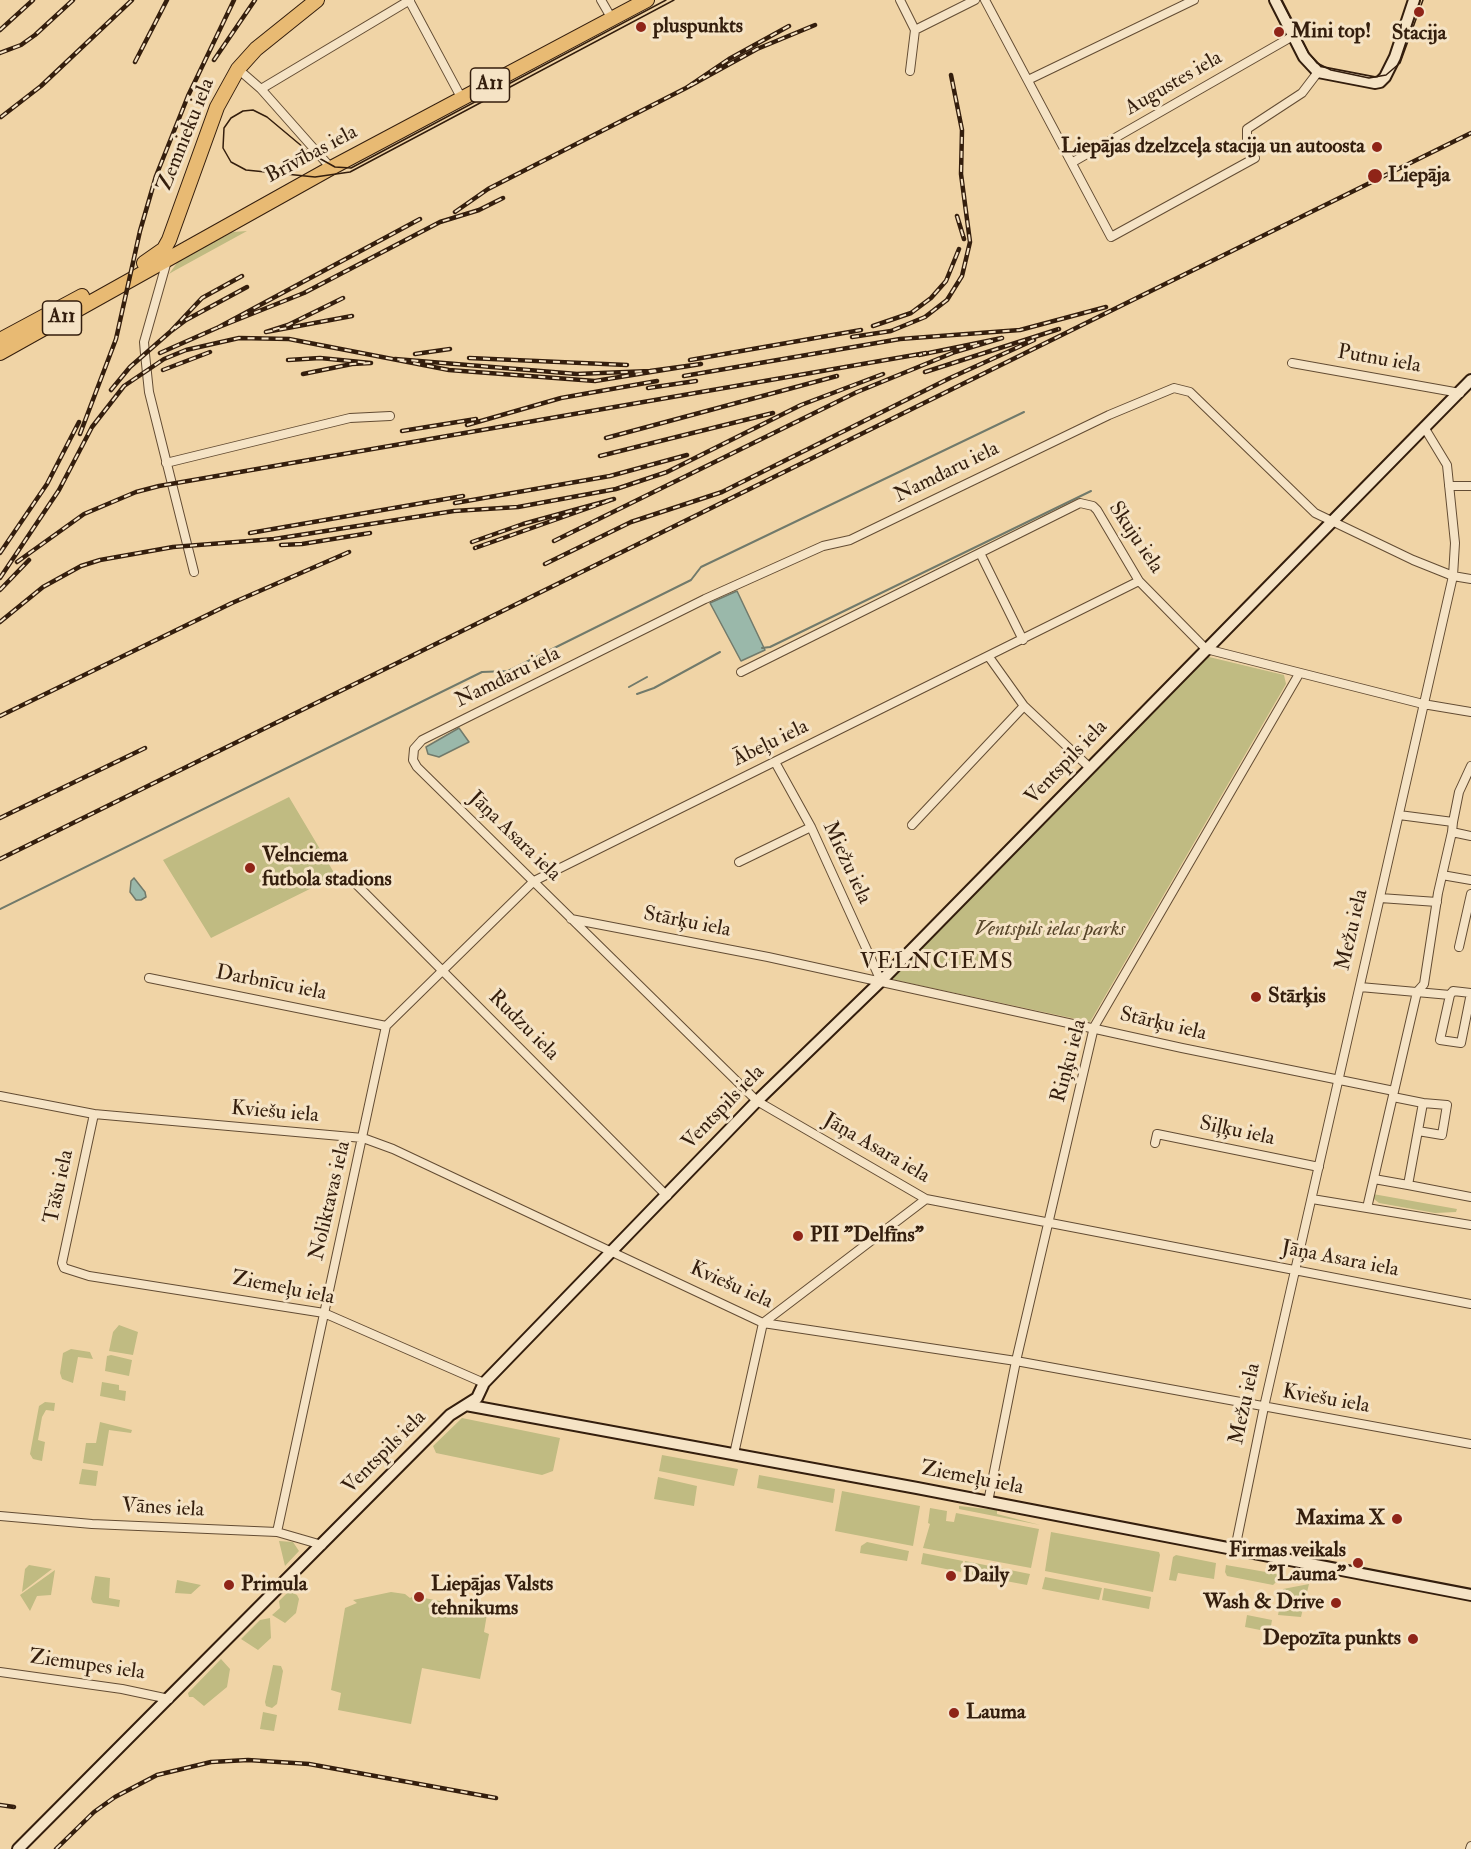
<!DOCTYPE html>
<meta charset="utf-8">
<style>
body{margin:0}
canvas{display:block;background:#f0d4a6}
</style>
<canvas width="1471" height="1849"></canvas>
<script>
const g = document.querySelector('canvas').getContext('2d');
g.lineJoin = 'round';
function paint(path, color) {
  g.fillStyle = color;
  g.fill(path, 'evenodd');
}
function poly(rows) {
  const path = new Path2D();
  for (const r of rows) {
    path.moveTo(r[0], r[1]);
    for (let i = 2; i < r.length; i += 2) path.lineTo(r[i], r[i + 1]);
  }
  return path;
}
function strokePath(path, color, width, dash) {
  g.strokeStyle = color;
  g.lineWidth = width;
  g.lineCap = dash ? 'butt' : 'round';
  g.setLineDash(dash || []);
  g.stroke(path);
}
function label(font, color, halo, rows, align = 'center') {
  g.font = font + ' "IM FELL Double Pica",serif';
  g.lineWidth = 6;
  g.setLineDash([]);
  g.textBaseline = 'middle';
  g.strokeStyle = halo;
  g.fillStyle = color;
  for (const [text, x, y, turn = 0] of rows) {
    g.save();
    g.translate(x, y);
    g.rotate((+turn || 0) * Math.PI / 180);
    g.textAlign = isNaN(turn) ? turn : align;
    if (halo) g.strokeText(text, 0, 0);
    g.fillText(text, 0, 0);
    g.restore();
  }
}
paint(poly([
 [247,231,174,271,169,274,179,260,233,232],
 [1205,656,1284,675,1286,684,1090,1022,895,980,892,977],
 [289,797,336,876,211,938,163,860],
 [1373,1194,1457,1209,1456,1212,1435,1213,1379,1203,1374,1199],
 [119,1325,138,1332,133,1355,109,1351,113,1332],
 [71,1349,90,1352,93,1359,78,1357,73,1383,62,1379,60,1373,63,1353],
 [111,1355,132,1360,129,1376,105,1371,107,1356],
 [102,1382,119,1385,119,1390,126,1391,125,1401,100,1396],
 [45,1402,55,1403,54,1411,46,1410,42,1417,38,1440,45,1442,42,1461,33,1459,30,1454,39,1406],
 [462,1418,560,1438,553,1471,542,1475,436,1453,433,1446],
 [100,1422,132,1430,131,1433,109,1430,103,1466,83,1463,86,1443,96,1443],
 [662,1455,738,1469,734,1486,659,1471],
 [82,1469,98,1471,96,1486,79,1484],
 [759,1475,835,1489,833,1503,757,1488],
 [658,1477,697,1486,694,1506,654,1499],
 [842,1491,920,1506,913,1546,835,1531],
 [959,1506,997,1510,997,1514,1040,1525,959,1509],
 [930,1508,947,1511,946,1521,954,1522,956,1513,1039,1529,1031,1568,923,1548,930,1524,928,1523],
 [1051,1532,1159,1552,1160,1555,1153,1592,1045,1571],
 [279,1541,293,1542,299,1551,285,1566],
 [867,1542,909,1551,907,1561,860,1553,861,1546],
 [923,1553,963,1561,961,1572,921,1564],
 [1176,1555,1216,1563,1214,1579,1178,1573,1176,1581,1169,1580,1173,1557],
 [965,1561,1030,1574,1027,1585,963,1573],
 [29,1565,52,1569,22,1592,25,1569],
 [1226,1565,1283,1575,1273,1585,1227,1576,1225,1572],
 [55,1570,51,1595,37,1596,30,1611,20,1595],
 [95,1576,110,1578,109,1598,120,1600,119,1607,93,1603,91,1599],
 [1045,1577,1102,1588,1099,1600,1042,1589],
 [177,1580,201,1585,191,1594,175,1593],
 [1309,1584,1301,1617,1278,1615,1283,1589],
 [1104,1588,1151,1597,1149,1609,1102,1600],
 [289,1591,297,1595,299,1599,296,1613,285,1623,272,1615,280,1608,279,1601],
 [391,1592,405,1594,410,1598,414,1596,440,1601,456,1608,487,1614,484,1632,489,1634,480,1679,422,1668,411,1724,338,1710,341,1693,331,1690,345,1608,357,1603,353,1600],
 [1247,1615,1272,1620,1270,1632,1245,1627],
 [270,1618,271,1638,258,1650,241,1639,260,1620],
 [221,1659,230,1669,227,1687,204,1706,193,1697,189,1697,188,1693],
 [273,1665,281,1666,283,1671,277,1704,272,1708,266,1706,265,1702],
 [263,1712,277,1715,274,1731,260,1729]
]), '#c0bb82');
const water = poly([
 [737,591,765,650,741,661,710,603,737,591],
 [459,728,469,742,439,757,428,754,426,747,459,728],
 [134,878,145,892,146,897,141,900,136,900,130,892,131,881,134,878]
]);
paint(water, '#9ab8aa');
strokePath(water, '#717a6b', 1.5);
strokePath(poly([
 [762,648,770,647,1091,491],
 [629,687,647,677],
 [637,694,654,688,720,652],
 [0,909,482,672,508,671,691,580,701,567,1024,412]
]), '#717a6b', 2);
const street = poly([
 [409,0,462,99],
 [601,0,612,19],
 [900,0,915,30,910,71],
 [985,0,1111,237,1255,158,1247,143,1247,129,1302,93,1318,72],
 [915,30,975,0],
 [238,69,261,89,331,168],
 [1028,80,1194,0],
 [261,89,410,0],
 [1073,162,1293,36],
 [167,261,144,342,145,354,149,392,194,572],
 [1292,363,1460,393],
 [166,463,350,418,390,416],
 [1449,486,1471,486],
 [980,553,1023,640],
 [1471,579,1453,576,1413,560,1315,513,1190,392,1174,388,1109,415,850,540,823,546,705,599,422,740,414,749,413,760,417,767,757,1101,926,1199,1471,1304],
 [989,657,1024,706,1089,767],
 [741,672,1080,503,1093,506,1097,510,1139,581,1206,649,1423,704,1471,712],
 [775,762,811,827,881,981],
 [1399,815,1453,822,1452,832,1471,836],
 [1453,822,1459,792,1471,766],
 [912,825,1024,706],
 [739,862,811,827],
 [1442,875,1471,880],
 [354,882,667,1196],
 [1380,898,1437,902],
 [571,919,768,957,1182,1048,1394,1091],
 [1459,947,1471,894],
 [149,978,386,1026],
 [1360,987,1450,995,1453,991,1471,993,1461,1043,1440,1040,1450,995],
 [0,1096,94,1114,363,1138,393,1149,763,1323,1016,1361,1471,1444],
 [1393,1097,1423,1103,1408,1185,1471,1197],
 [94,1114,62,1263,64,1268,89,1276,324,1313,484,1383],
 [1418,1131,1442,1135,1447,1105,1423,1103],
 [1155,1143,1157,1134,1319,1167],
 [1374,1179,1408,1185],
 [1312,1199,1471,1225],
 [1367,1208,1417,992,1424,984,1438,893,1452,832],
 [734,1454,763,1323,926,1199],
 [988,1502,1016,1361,1094,1027,1299,674],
 [0,1516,92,1524,277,1532,322,1545],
 [277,1532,386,1026,534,881,1139,581],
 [1235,1549,1264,1407,1453,576,1455,543,1447,465,1424,427],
 [0,1672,122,1689,169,1699],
 [1470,1849,1471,1846]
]);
const secondary = poly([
 [1275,0,1304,57,1318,72,1375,83,1380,82,1385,77,1395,57,1414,0],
 [466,1405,917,1488,1471,1595],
 [18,1849,450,1415,477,1398,484,1383,757,1101,881,981,1471,380]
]);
const highway = poly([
 [144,263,164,249,169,240,217,107,238,69,256,49,317,0],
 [0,340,82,296],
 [0,353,331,168,647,0]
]);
strokePath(street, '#634c33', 10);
strokePath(secondary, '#341e0d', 14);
strokePath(highway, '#341e0d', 16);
strokePath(street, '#f5e3c5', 8);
strokePath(secondary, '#f5e3c5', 10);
strokePath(highway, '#e8ba73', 14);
strokePath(poly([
 [666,0,351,168,335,167,310,153,267,117,253,110,243,111,231,118,224,128,223,148,231,162,246,170,315,177,350,172,674,0],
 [1281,0,1308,52,1317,63,1331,70,1369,78,1386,75,1400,63,1423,0]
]), '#341e0d', 1.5);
const rail = poly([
 [789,26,729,59,686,88,757,49,815,25],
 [0,30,33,0],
 [0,53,21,45,35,35,73,0],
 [214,60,255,0],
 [135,62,167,0],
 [1,117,41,86,132,0],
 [455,212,488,189,686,88],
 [957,216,964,239],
 [420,219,219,327,304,293,440,222,479,210,503,198],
 [242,276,202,298,170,332,186,320,247,287],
 [343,298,288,325,266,332,352,316],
 [873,326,911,313,931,298,946,281,959,249],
 [852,337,891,331,925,317,947,300,962,276,970,242,961,174,962,130,951,75],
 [160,353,219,327],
 [415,354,450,349],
 [469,358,627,365],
 [288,360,320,358,371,363,352,364,303,374],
 [690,360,861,330],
 [163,370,210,352],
 [925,372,1059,329],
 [684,376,900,339,1020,330,1106,307],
 [648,388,696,381],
 [111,390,130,367,170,332],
 [467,425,561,398,657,381],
 [402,431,476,419],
 [80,434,116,339,140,231,156,176,188,96,234,0],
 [606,438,837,376],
 [600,456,773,413],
 [455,503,610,476,687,455],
 [250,533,463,496],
 [554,541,857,392,955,352,1002,338,919,355],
 [472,542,523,524,614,499,475,548],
 [281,545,302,544,370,533],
 [0,553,47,484,79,422],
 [17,562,84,514,136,492,159,486,926,353],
 [545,564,631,522,722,492,950,378,1034,340],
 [0,578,59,490,92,427,124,386,164,359,186,350,239,338,289,339,449,370,595,381,701,364,650,371,577,374,395,359],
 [0,590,29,560],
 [0,622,43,587,81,566,100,560,173,547,274,539,454,511,518,507,616,489,667,472,801,405,883,374],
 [0,716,232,603,349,552],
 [0,818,145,748],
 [0,859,1471,133],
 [0,1805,14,1807],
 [56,1849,94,1812,115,1797,157,1775,211,1762,248,1760,309,1764,496,1798]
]);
strokePath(rail, '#341e0d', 4.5);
strokePath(rail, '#f5e3c5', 2, [7]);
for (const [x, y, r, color] of [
 [1419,12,6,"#8f2418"],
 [641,27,6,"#8f2418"],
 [1279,32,6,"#8f2418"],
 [1377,147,6,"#8f2418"],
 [1375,176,8,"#8f2418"],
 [250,868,6,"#8f2418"],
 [1256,997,6,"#8f2418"],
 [798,1236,6,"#8f2418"],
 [1397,1519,6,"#8f2418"],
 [1358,1563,6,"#8f2418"],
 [951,1576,6,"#8f2418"],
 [229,1585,6,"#8f2418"],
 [419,1597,6,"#8f2418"],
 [1336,1603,6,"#8f2418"],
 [1413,1639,6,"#8f2418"],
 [954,1713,6,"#8f2418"]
]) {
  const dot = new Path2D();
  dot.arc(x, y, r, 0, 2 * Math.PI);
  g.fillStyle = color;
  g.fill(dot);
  strokePath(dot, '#f5e3c5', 2);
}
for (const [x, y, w] of [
 [490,85,39],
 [62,318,39]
]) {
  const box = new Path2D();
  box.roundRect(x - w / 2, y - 17, w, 34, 4.5);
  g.fillStyle = '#f5e3c5';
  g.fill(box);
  strokePath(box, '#341e0d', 1.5);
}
label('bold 20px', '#341e0d', null, [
 ["A11",490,85],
 ["A11",62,318]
]);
label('bold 21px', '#341e0d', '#f5e3c5', [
 ["pluspunkts",653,27],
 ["Mini top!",1291,32],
 ["Stacija",1419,34,"center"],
 ["Liepājas dzelzceļa stacija un autoosta",1365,147,"right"],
 ["Liepāja",1388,176],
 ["Velnciema",262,856],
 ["futbola stadions",262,880],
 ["Stārķis",1268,997],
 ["PII \"Delfīns\"",810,1236],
 ["Maxima X",1385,1519,"right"],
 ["Firmas veikals",1346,1551,"right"],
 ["\"Lauma\"",1346,1575,"right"],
 ["Daily",963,1576],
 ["Primula",241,1585],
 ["Liepājas Valsts",431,1585],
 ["tehnikums",431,1609],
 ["Wash & Drive",1324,1603,"right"],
 ["Depozīta punkts",1401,1639,"right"],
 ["Lauma",966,1713]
], 'left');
label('21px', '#341e0d', '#f5e3c5', [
 ["Augustes iela",1174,84,-30],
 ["Zemnieku iela",187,135,-68],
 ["Brīvības iela",312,155,-28],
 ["Putnu iela",1379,360,10],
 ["Namdaru iela",947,473,-26],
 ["Skuju iela",1135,538,56],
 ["Namdaru iela",508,678,-26],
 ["Ābeļu iela",771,744,-26],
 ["Ventspils iela",1067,763,-46],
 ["Jāņa Asara iela",514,837,44],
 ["Miežu iela",846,863,65],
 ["Stārķu iela",687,923,11],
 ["Mežu iela",1353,930,-77],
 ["Darbnīcu iela",271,984,11],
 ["Stārķu iela",1163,1025,13],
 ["Rudzu iela",523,1026,45],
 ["Riņķu iela",1070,1061,-75],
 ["Ventspils iela",724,1108,-46],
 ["Kviešu iela",275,1113,5],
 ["Siļķu iela",1237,1132,12],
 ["Jāņa Asara iela",876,1149,30],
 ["Tāšu iela",60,1187,-78],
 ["Noliktavas iela",331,1201,-77],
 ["Jāņa Asara iela",1340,1260,11],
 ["Kviešu iela",731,1286,24],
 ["Ziemeļu iela",283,1289,11],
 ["Kviešu iela",1326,1400,10],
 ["Mežu iela",1246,1404,-78],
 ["Ventspils iela",385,1453,-45],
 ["Ziemeļu iela",972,1479,11],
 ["Vānes iela",163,1509,3],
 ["Ziemupes iela",87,1666,8]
]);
label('italic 21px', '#57452a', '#f5e3c5', [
 ["Ventspils ielas parks",1050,930]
]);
g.letterSpacing = '1.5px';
label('22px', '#341e0d', '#f5e3c5', [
 ["VELNCIEMS",937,963]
]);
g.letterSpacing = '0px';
</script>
